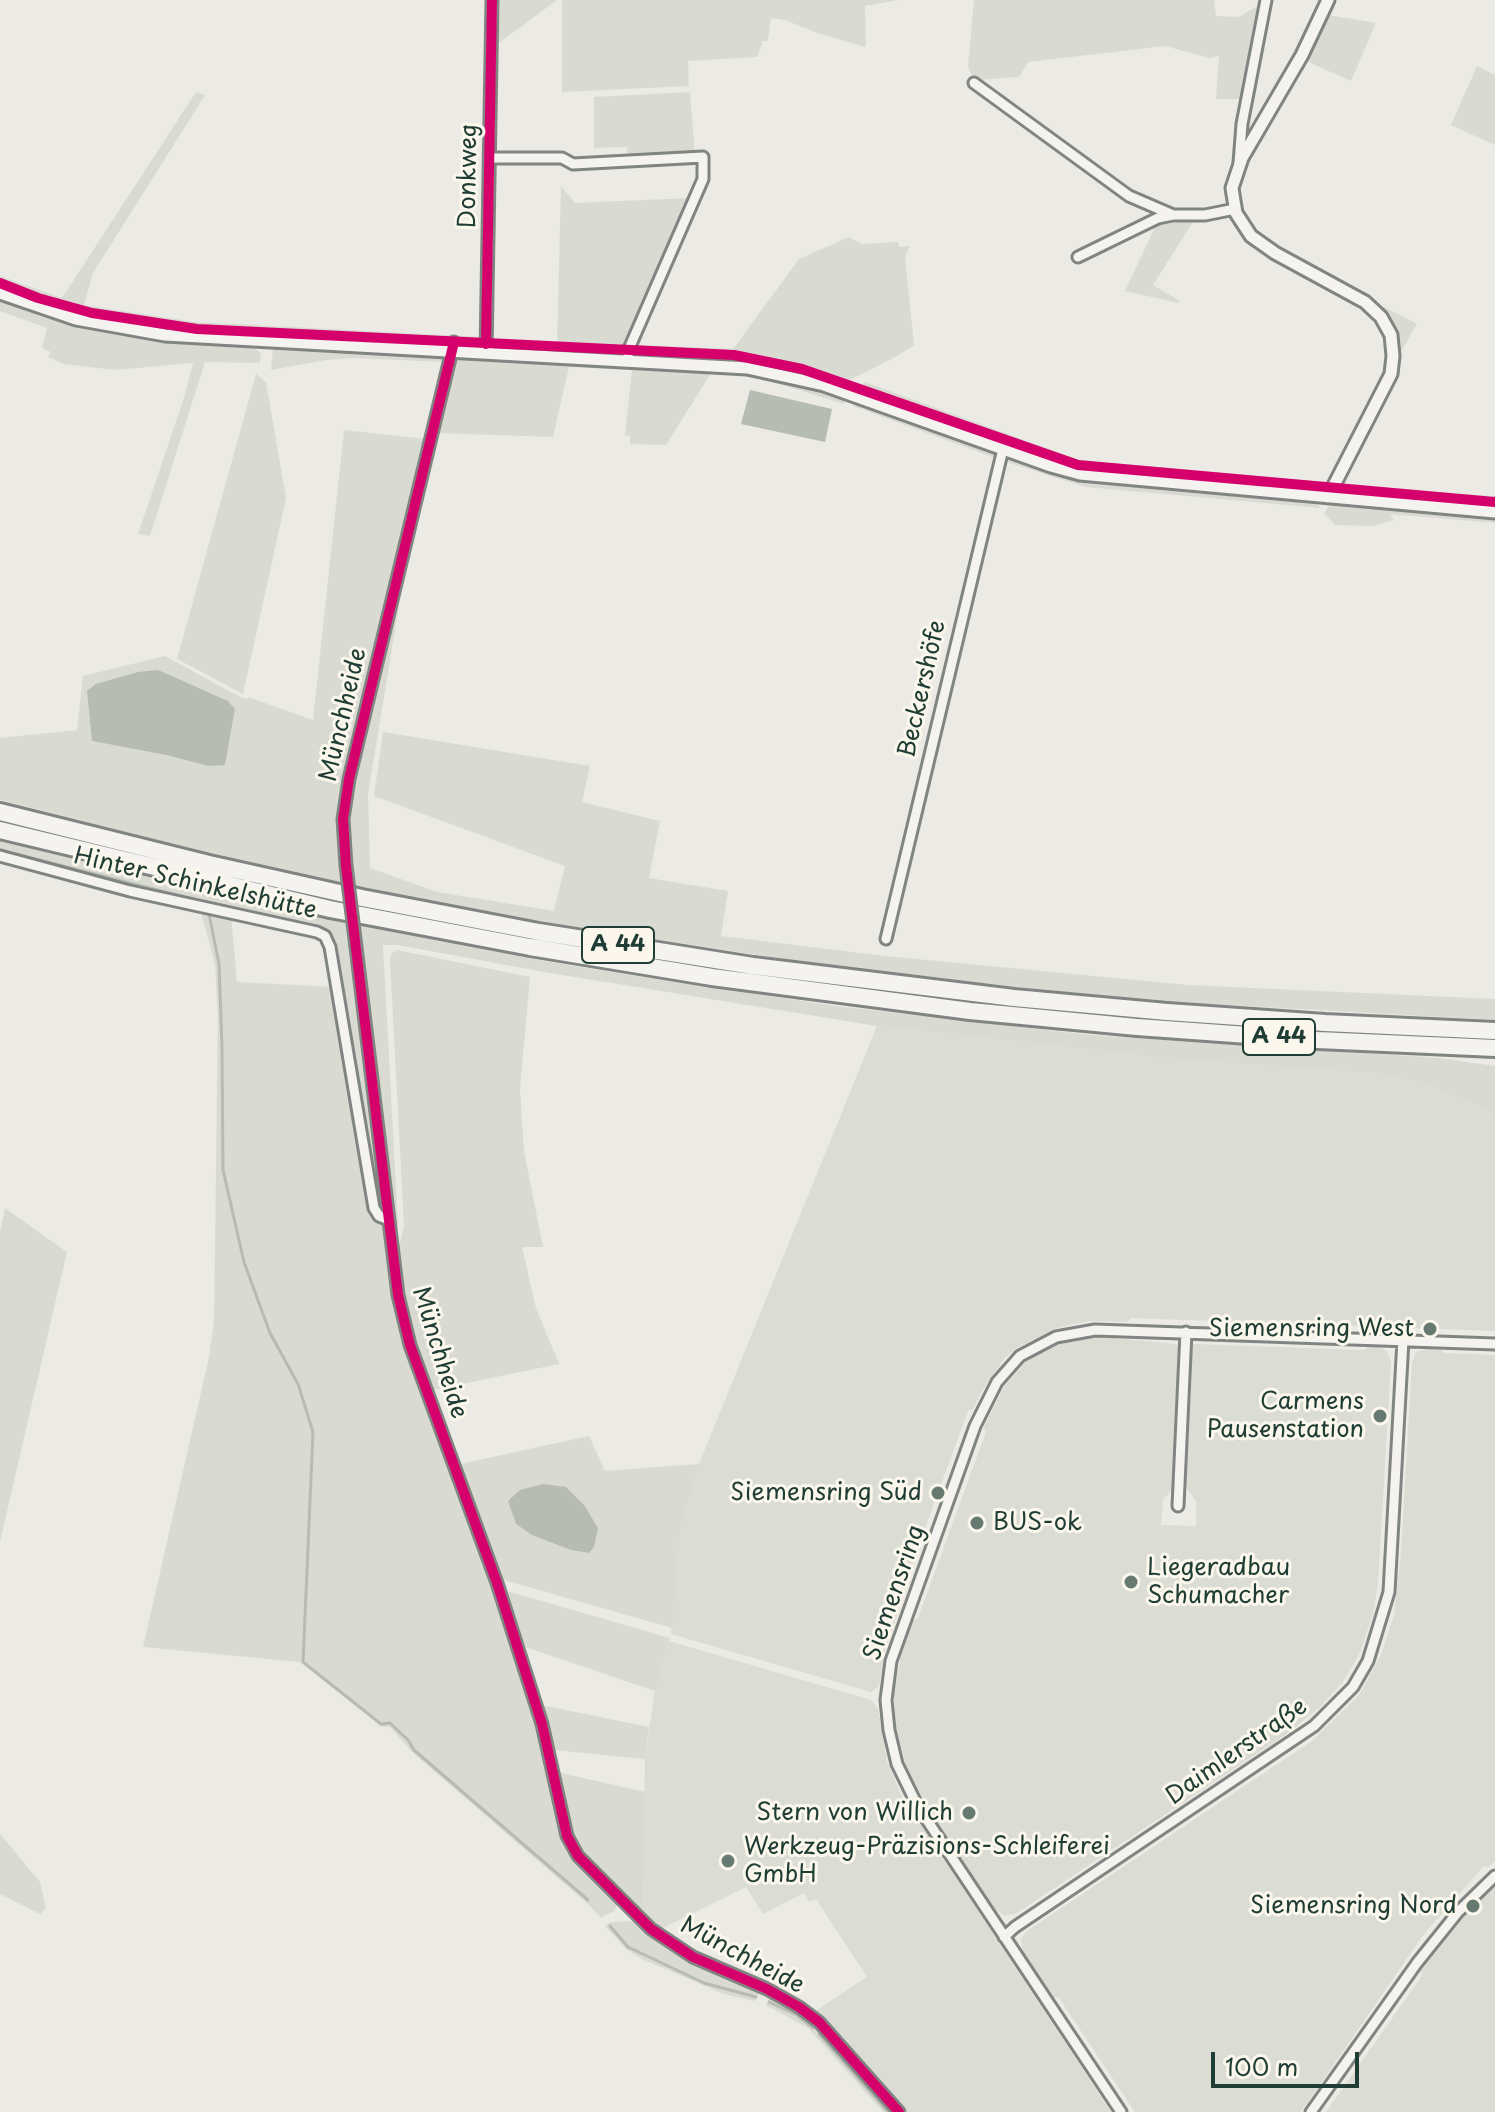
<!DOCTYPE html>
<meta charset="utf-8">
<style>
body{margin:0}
#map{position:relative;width:1495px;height:2112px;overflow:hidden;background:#ebeae4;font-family:"Playpen Sans",sans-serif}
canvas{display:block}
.scale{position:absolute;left:1211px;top:2052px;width:148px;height:36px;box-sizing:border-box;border:4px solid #1f3d34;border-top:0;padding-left:10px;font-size:24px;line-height:28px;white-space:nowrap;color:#1f3d34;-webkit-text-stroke:6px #fbf7ec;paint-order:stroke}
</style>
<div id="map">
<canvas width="1495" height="2112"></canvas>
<div class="scale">100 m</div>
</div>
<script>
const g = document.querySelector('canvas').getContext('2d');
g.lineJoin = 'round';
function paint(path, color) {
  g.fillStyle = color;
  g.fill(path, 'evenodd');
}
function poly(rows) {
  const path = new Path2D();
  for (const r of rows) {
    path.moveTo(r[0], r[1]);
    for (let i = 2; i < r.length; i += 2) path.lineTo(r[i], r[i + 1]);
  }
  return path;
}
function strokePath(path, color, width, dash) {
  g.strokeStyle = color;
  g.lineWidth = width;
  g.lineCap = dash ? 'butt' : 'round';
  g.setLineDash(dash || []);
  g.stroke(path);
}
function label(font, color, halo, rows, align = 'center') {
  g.font = font + ' "Playpen Sans",sans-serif';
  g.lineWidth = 6;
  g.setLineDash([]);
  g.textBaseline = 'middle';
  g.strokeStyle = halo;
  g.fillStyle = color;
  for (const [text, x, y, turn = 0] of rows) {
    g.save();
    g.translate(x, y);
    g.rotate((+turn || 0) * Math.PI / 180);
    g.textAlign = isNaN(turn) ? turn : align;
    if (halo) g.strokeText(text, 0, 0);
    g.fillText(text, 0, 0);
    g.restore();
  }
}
paint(poly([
 [877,1026,1160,1058,1377,1074,1426,1084,1484,1109,1495,1117,1495,1331,1131,1318,1127,1322,1090,1321,1056,1328,1017,1348,1004,1359,984,1387,973,1409,968,1411,898,1602,900,1607,885,1650,879,1686,871,1692,671,1634,681,1530,699,1464],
 [1105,1337,1175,1344,1180,1348,1175,1481,1173,1488,1163,1500,1161,1525,1196,1526,1196,1501,1187,1489,1185,1481,1190,1348,1194,1344,1364,1350,1368,1347,1378,1347,1387,1351,1391,1362,1378,1582,1374,1610,1360,1653,1342,1683,1320,1707,1288,1733,1017,1913,1005,1916,995,1909,928,1808,907,1769,895,1724,894,1693,901,1656,912,1621,918,1618,986,1432,984,1427,1004,1387,1025,1363,1043,1351,1063,1342],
 [1427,1349,1440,1349,1444,1353,1495,1355,1495,1861,1489,1867,1484,1866,1424,1934,1301,2112,1135,2112,1059,1998,1054,1997,1023,1952,1021,1940,1027,1931,1312,1741,1359,1695,1381,1655,1394,1615,1401,1554,1412,1363,1416,1352],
 [669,1641,871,1700,878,1709,887,1761,902,1797,1111,2112,903,2112,845,2039,814,2012,867,1977,816,1899,809,1902,804,1893,763,1914,746,1887,661,1929,643,1918,645,1759,655,1689],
 [1495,1884,1495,2112,1326,2112,1422,1976,1421,1971,1466,1915]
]), '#dbdcd3');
paint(poly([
 [496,0,557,0,495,46],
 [562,0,898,0,865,6,866,47,820,34,785,20,771,18,768,41,763,41,757,57,688,61,689,86,562,92],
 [974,0,1214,0,1216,16,1239,17,1263,3,1245,99,1216,99,1219,56,1210,58,1165,46,1028,62,1019,77,975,80,968,67],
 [1328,15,1376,23,1351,81,1306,61],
 [1477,66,1495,75,1495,145,1451,125],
 [196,92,205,95,93,273,84,305,195,322,483,337,479,345,152,328,57,308,0,288,0,276,62,298],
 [690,92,695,156,628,159,627,147,594,148,594,97],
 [561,186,575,203,690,198,623,345,619,349,607,352,495,347,490,342,557,344],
 [1181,222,1193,222,1153,285,1180,301,1179,303,1125,291,1156,225],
 [849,237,862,244,898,242,899,247,910,246,905,257,914,345,897,356,840,385,768,366,726,360,640,353,638,345,733,349,799,259],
 [0,299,53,317,110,332,147,339,214,345,247,344,261,353,260,363,205,362,150,536,138,534,184,398,193,363,115,370,64,364,48,357,51,352,42,348,47,328,0,311],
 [1371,300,1417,324,1402,350,1399,350,1394,327],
 [281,347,440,355,445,362,353,358,326,360,271,370,273,349],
 [459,356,709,368,754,374,820,391,844,399,844,404,753,376,711,373,666,445,630,444,630,436,625,435,632,370,569,367,553,437,436,433,453,363],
 [256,374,266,382,286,498,243,694,177,659],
 [865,382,1079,460,1325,482,1313,490,1086,470,1055,463,863,394,862,385],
 [856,405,994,453,998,459,853,406],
 [344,430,426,439,342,780,340,817,350,864,351,779,396,597,399,605,368,794,370,868,437,892,554,911,565,866,374,796,383,732,590,766,582,802,660,821,649,878,728,891,721,936,885,956,1188,985,1495,999,1495,1020,1120,999,809,963,551,923,298,876,0,800,0,738,77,730,83,676,165,656,242,698,247,699,248,697,313,720],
 [211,694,228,701,235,709,225,764,208,766,166,755,92,741],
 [1011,459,1062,476,1099,483,1317,503,1320,508,1086,487,1003,461],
 [1346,487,1495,496,1495,507,1362,497],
 [1331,504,1495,519,1495,523,1390,514,1394,520,1373,526,1335,525,1324,513],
 [0,838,189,885,334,916,361,926,544,961,686,984,836,1006,1092,1035,1439,1058,1495,1066,1495,1117,1484,1109,1426,1084,1377,1074,1160,1058,877,1026,544,972,398,945,383,945,398,1226,394,1226,351,943,384,1212,377,1211,330,934,153,894,0,854],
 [200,909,231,915,237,982,334,987,378,1220,386,1227,397,1312,517,1650,544,1753,556,1818,567,1847,618,1903,614,1911,601,1918,588,1904,412,1752,390,1727,382,1727,300,1662,143,1647,209,1357,214,1321,218,1020,215,964],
 [397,950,530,977,520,1089,524,1151,543,1247,522,1247,536,1308,559,1364,433,1390,415,1345,404,1311,398,1251,404,1226,390,961,391,954],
 [5,1208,67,1252,0,1542,0,1232],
 [589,1436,605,1471,699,1464,681,1530,672,1628,500,1579,460,1464],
 [504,1590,670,1638,655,1691,525,1647],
 [541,1705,649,1727,645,1759,554,1750],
 [557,1772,645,1792,643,1918,574,1843],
 [0,1834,40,1882,46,1908,40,1914,0,1894],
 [636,1921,695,1962,760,1989,755,2001,724,1994,642,1959,627,1950,605,1926,611,1922],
 [771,1995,797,2009,815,2023,894,2112,883,2112,808,2028,766,2005]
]), '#d9dbd2');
paint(poly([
 [750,390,832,409,825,442,741,424],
 [158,670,228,701,235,709,225,765,208,766,166,755,92,741,87,691,96,684,138,672],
 [543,1484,566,1487,584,1505,598,1528,594,1547,589,1553,571,1550,532,1535,516,1524,508,1501,520,1490]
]), '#b6bcb4');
strokePath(poly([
 [0,850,201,901],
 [209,914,219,964,222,1046,223,1170,244,1262,270,1333,298,1384,313,1432,303,1662,381,1724,390,1723,408,1740,414,1750,588,1900],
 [610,1926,628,1947,704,1983,756,1997],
 [769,2002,797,2015,813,2028],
 [819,2034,888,2112]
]), '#b6bcb4', 3);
const minor = poly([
 [974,83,1129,196,1173,215],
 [490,158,562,158,573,164,703,157,703,179,628,351,628,360],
 [1239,163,1242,124,1266,0],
 [1078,257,1158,218,1173,215,1205,215,1235,209],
 [486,353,492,0],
 [0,856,130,891,317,932,325,936,330,947,374,1208,379,1216,389,1220],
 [346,866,343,819,349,779,454,342],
 [886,939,1003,449],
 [356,947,398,1295,410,1345,497,1583,542,1724,567,1836,578,1856,651,1929,693,1957,767,1989,799,2007,819,2022,899,2112],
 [1178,1506,1186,1332],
 [1004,1937,1015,1927,1314,1726,1353,1687,1368,1661,1389,1592,1403,1340],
 [1121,2112,917,1805,897,1764,889,1730,886,1700,891,1661,975,1426,997,1382,1020,1356,1056,1337,1095,1330,1495,1344],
 [1311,2112,1417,1963,1458,1912,1495,1876]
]);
const tertiary = poly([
 [1328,0,1302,55,1242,158,1232,188,1236,213,1251,236,1275,253,1365,302,1381,317,1391,335,1393,356,1391,374,1328,497],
 [0,293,76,319,165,335,747,368,824,385,1051,466,1080,474,1495,512]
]);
const motorway = poly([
 [0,812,209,864,362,898,539,932,753,966,1014,998,1167,1012,1325,1023,1495,1031],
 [0,830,330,909,530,947,712,977,970,1011,1137,1027,1318,1040,1495,1048]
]);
strokePath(minor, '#808581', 15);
strokePath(tertiary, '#808581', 17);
strokePath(motorway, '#808581', 22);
strokePath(minor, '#f4f3ef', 9);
strokePath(tertiary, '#f4f3ef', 11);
strokePath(motorway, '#f4f3ef', 16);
const minorBridge = poly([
 [346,866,356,947]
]);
strokePath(minorBridge, '#808581', 15, []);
strokePath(minorBridge, '#f4f3ef', 9);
strokePath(poly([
 [0,283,38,298,92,313,197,329,734,355,802,369,1078,465,1495,502],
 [454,342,349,779,343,819,346,866,398,1295,410,1345,497,1583,542,1724,567,1836,578,1856,651,1929,693,1957,767,1989,799,2007,819,2022,899,2112],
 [486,344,492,0]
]), '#d6006c', 10);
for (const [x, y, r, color] of [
 [1430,1329,8,"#667a72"],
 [1380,1416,8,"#667a72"],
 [938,1493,8,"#667a72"],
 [977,1523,8,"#667a72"],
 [1131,1582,8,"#667a72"],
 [969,1813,8,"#667a72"],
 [728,1861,8,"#667a72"],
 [1473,1906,8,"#667a72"]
]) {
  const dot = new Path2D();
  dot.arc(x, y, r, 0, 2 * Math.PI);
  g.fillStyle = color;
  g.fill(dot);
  strokePath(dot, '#fbf7ec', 3);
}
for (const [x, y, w] of [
 [618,945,72],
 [1279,1037,72]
]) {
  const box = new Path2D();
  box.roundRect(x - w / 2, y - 18, w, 36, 6);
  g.fillStyle = '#fbf7ec';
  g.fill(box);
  strokePath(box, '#1f3d34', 2);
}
label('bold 22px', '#1f3d34', null, [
 ["A 44",618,945],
 ["A 44",1279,1037]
]);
label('24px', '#1f3d34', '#fbf7ec', [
 ["Donkweg",469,176,-89],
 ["Beckershöfe",923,689,-77],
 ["Münchheide",344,715,-77],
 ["Hinter Schinkelshütte",195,884,13],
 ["Münchheide",439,1353,73],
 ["Siemensring",895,1593,-71],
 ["Daimlerstraße",1237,1752,-35],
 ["Münchheide",742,1956,28]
]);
label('24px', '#1f3d34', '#fbf7ec', [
 ["Siemensring West",1414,1329],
 ["Carmens",1364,1402],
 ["Pausenstation",1364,1430],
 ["Siemensring Süd",922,1493],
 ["BUS-ok",993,1523,"left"],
 ["Liegeradbau",1147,1568,"left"],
 ["Schumacher",1147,1596,"left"],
 ["Stern von Willich",953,1813],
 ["Werkzeug-Präzisions-Schleiferei",744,1847,"left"],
 ["GmbH",744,1875,"left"],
 ["Siemensring Nord",1457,1906]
], 'right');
</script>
